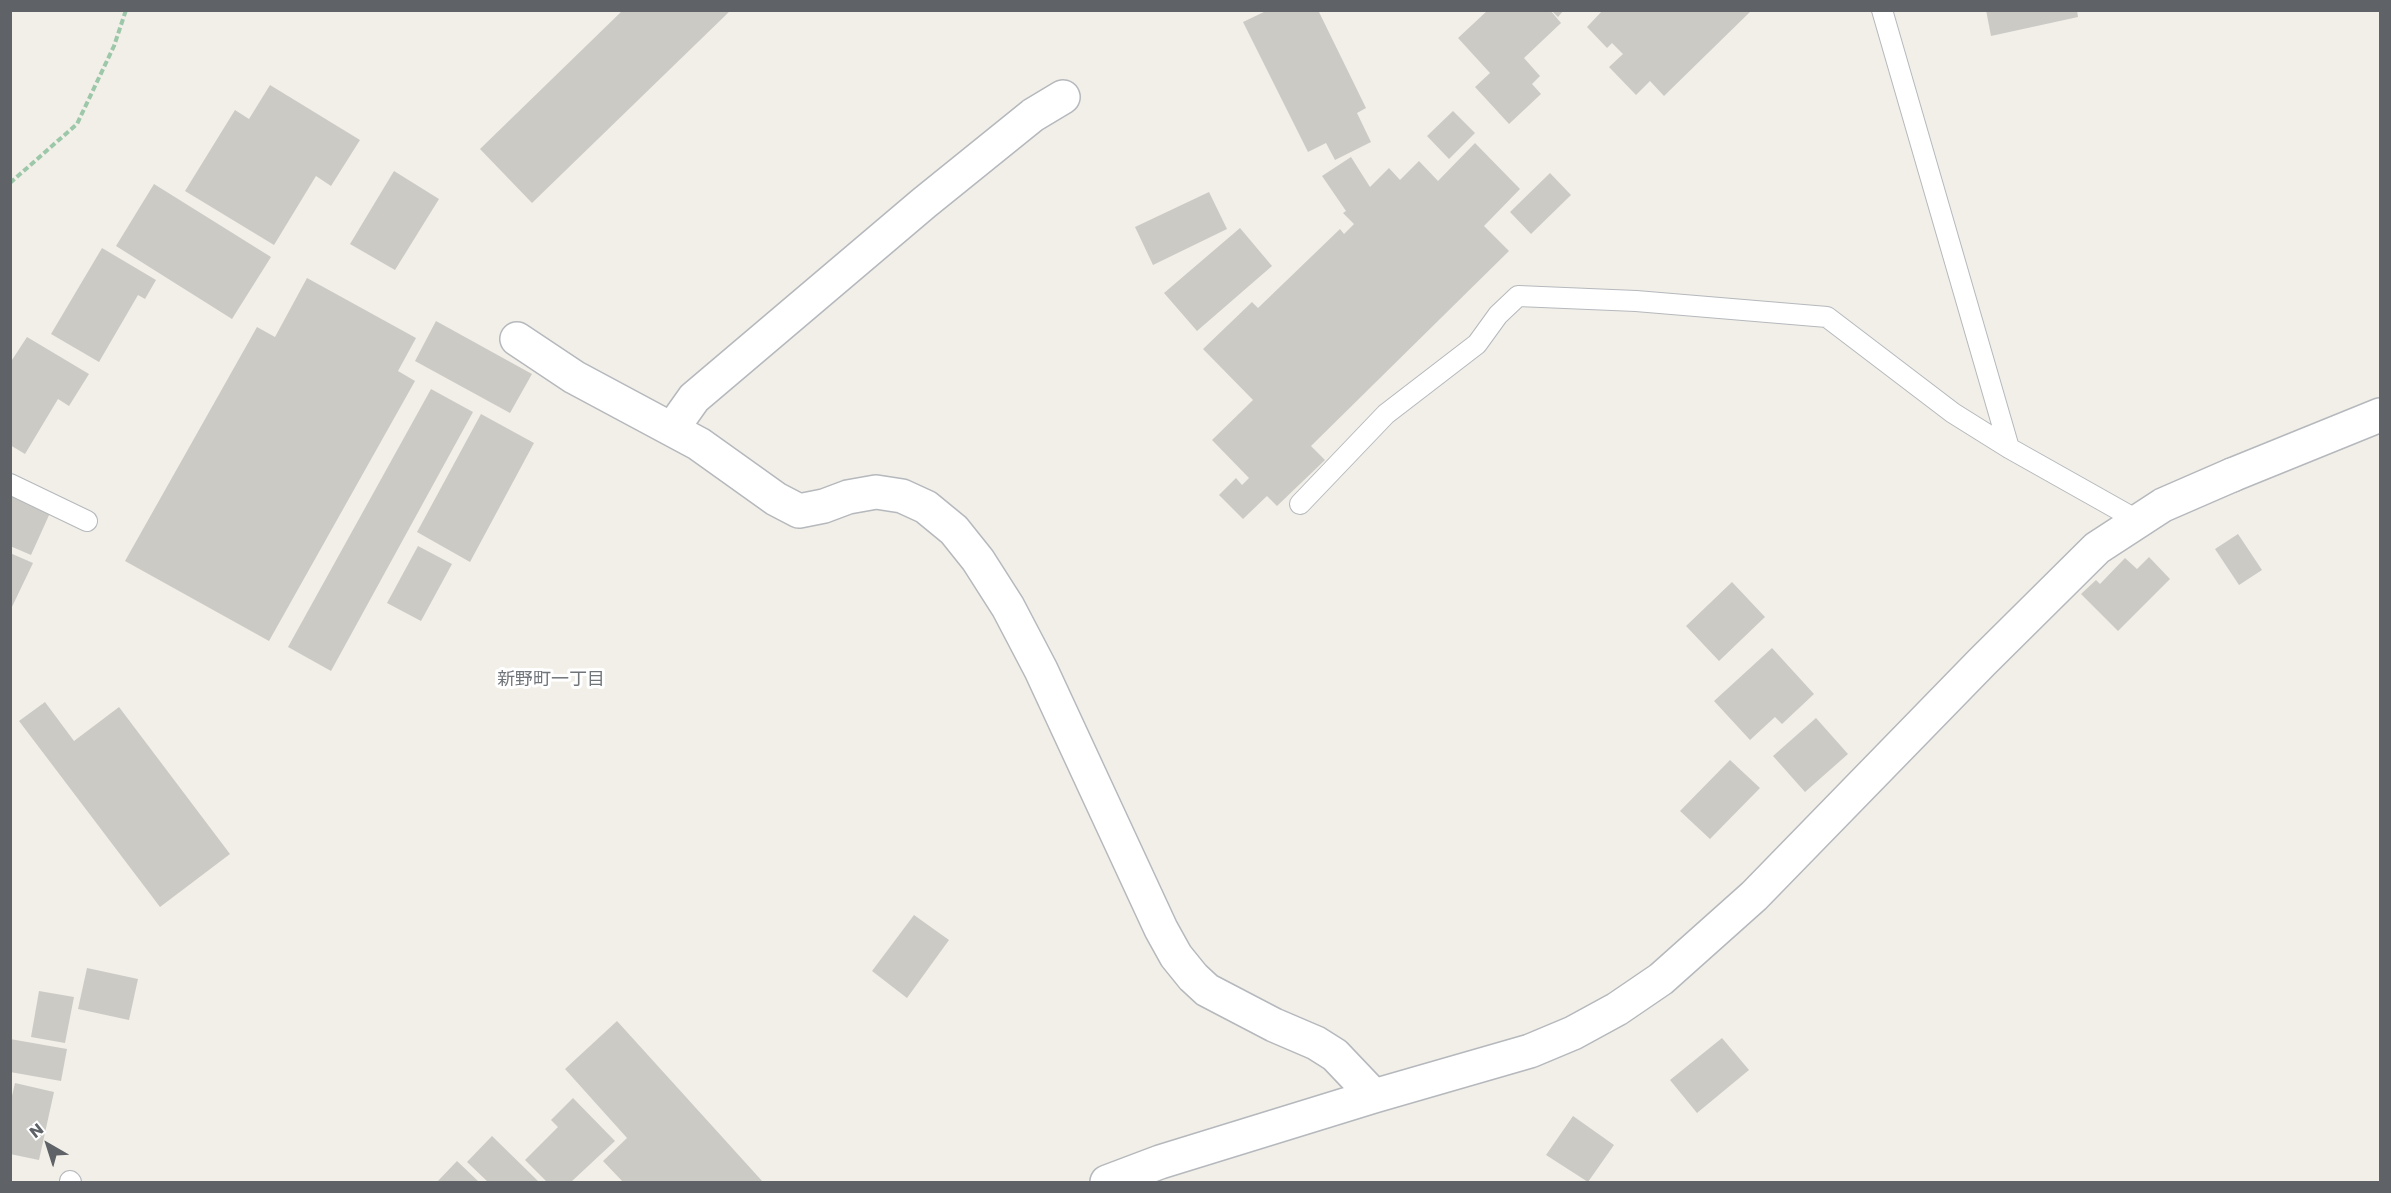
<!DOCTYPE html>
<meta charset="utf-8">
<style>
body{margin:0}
#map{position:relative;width:2391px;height:1193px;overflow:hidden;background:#f1efe8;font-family:Poppins,sans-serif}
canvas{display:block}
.frame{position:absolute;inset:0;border:12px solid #5f6368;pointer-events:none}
.north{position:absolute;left:18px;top:1115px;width:60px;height:60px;-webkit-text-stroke:4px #fff;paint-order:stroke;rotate:321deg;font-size:16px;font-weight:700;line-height:24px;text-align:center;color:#5f6368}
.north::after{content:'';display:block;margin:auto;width:21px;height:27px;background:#5f6368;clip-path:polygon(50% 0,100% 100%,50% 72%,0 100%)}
</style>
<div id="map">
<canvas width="2391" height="1193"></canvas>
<div class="frame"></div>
<div class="north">N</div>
</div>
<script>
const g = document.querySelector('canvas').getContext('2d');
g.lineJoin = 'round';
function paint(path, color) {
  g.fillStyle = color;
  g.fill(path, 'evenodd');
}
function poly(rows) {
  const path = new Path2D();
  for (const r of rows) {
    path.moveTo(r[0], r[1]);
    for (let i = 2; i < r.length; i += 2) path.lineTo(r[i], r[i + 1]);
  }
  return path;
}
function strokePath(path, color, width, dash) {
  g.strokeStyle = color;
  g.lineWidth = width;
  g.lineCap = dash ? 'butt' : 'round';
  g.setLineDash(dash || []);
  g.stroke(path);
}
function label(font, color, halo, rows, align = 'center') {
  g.font = font + ' Poppins,"Noto Sans JP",sans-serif';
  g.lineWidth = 6;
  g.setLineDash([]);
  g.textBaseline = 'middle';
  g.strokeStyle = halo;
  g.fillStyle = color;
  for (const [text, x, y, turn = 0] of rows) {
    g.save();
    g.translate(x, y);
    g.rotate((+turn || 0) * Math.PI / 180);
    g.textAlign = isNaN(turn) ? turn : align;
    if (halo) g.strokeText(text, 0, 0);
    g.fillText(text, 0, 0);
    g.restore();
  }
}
paint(poly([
 [623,10,731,10,532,203,480,149],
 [1268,10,1318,10,1366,108,1357,113,1371,142,1335,160,1326,143,1308,152,1243,22],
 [1488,10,1550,10,1561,23,1524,58,1540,76,1532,84,1541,94,1509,124,1475,87,1490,73,1458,38],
 [1551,10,1564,10,1558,17],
 [1603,10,1752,10,1664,96,1650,81,1636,95,1609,67,1623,54,1612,43,1607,48,1587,27],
 [1986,10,2077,10,2078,17,1991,36],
 [270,85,360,140,331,186,316,176,274,245,185,191,235,110,249,119],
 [1453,111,1475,133,1449,159,1427,136],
 [1475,143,1520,189,1484,226,1509,251,1311,446,1325,460,1277,506,1267,496,1243,519,1219,495,1236,478,1242,485,1249,478,1212,440,1253,400,1203,349,1252,302,1258,308,1340,229,1344,234,1354,224,1343,213,1346,211,1322,176,1351,157,1370,187,1389,168,1400,180,1419,161,1438,181],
 [394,171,439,199,395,270,350,244],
 [1550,173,1571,195,1531,234,1510,212],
 [154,184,271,257,232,319,116,246],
 [1209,192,1227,229,1153,265,1135,227],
 [1240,228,1272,266,1197,331,1164,293],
 [102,248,156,280,145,299,138,295,99,362,51,334],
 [307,278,416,338,398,371,415,381,269,641,125,561,257,327,275,337],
 [436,321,532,374,510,413,415,361],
 [27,337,89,374,69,406,58,399,25,454,10,445,10,363],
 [431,389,473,412,331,671,288,647],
 [481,414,534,443,470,562,417,532],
 [10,496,50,513,31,555,10,546],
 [2238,534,2262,570,2239,585,2215,549],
 [418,546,452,564,421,621,387,603],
 [10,553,33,563,10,611],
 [2149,557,2170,579,2118,631,2081,594,2096,580,2100,584,2125,558,2137,569],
 [1732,582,1765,617,1719,661,1686,626],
 [1772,648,1814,694,1782,724,1775,717,1750,740,1714,701],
 [45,702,74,741,119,707,230,854,160,907,19,721],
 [1816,718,1848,754,1805,792,1773,756],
 [1730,760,1760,788,1710,839,1680,811],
 [914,915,949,940,907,998,872,971],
 [87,968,138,979,129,1020,78,1009],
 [39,991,74,997,65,1043,31,1037],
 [617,1021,763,1182,623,1182,603,1161,627,1138,565,1069],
 [1722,1038,1749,1070,1697,1113,1670,1080],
 [10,1039,67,1049,61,1081,10,1072],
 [15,1083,54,1092,39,1160,10,1154,10,1104],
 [573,1098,615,1141,571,1182,547,1182,525,1160,558,1127,551,1120],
 [1573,1116,1614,1145,1588,1182,1546,1155],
 [492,1136,539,1182,488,1182,467,1162],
 [457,1161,479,1182,437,1182]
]), '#cccac5');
const service = poly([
 [1882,10,2009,448],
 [10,484,87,521],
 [1300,504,1386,414,1477,344,1498,315,1518,296,1636,301,1827,317,1953,413,2009,448,2137,520],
 [70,1181,71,1182]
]);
const minor = poly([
 [517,339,574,377,699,444,776,499,799,511,824,506,848,497,876,492,902,496,926,507,954,530,978,560,1008,607,1041,670,1161,929,1176,956,1193,977,1207,990,1274,1025,1316,1043,1335,1055,1374,1096],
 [672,429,694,398,924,203,1033,115,1063,97],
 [1107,1182,1160,1162,1374,1096,1530,1051,1573,1033,1617,1009,1661,979,1754,896,1982,662,2097,548,2163,505,2232,475]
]);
const tertiary = poly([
 [2232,475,2380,415]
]);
strokePath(service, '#b5b8bc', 22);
strokePath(minor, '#b5b8bc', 36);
strokePath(tertiary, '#b5b8bc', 36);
strokePath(poly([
 [10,183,77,124,114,46,126,10]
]), '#9cc7a9', 4, [6, 3]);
strokePath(service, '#fff', 20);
strokePath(minor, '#fff', 33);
strokePath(tertiary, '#fff', 33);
label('18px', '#70757a', '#fff', [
 ["新野町一丁目",551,680]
]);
</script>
